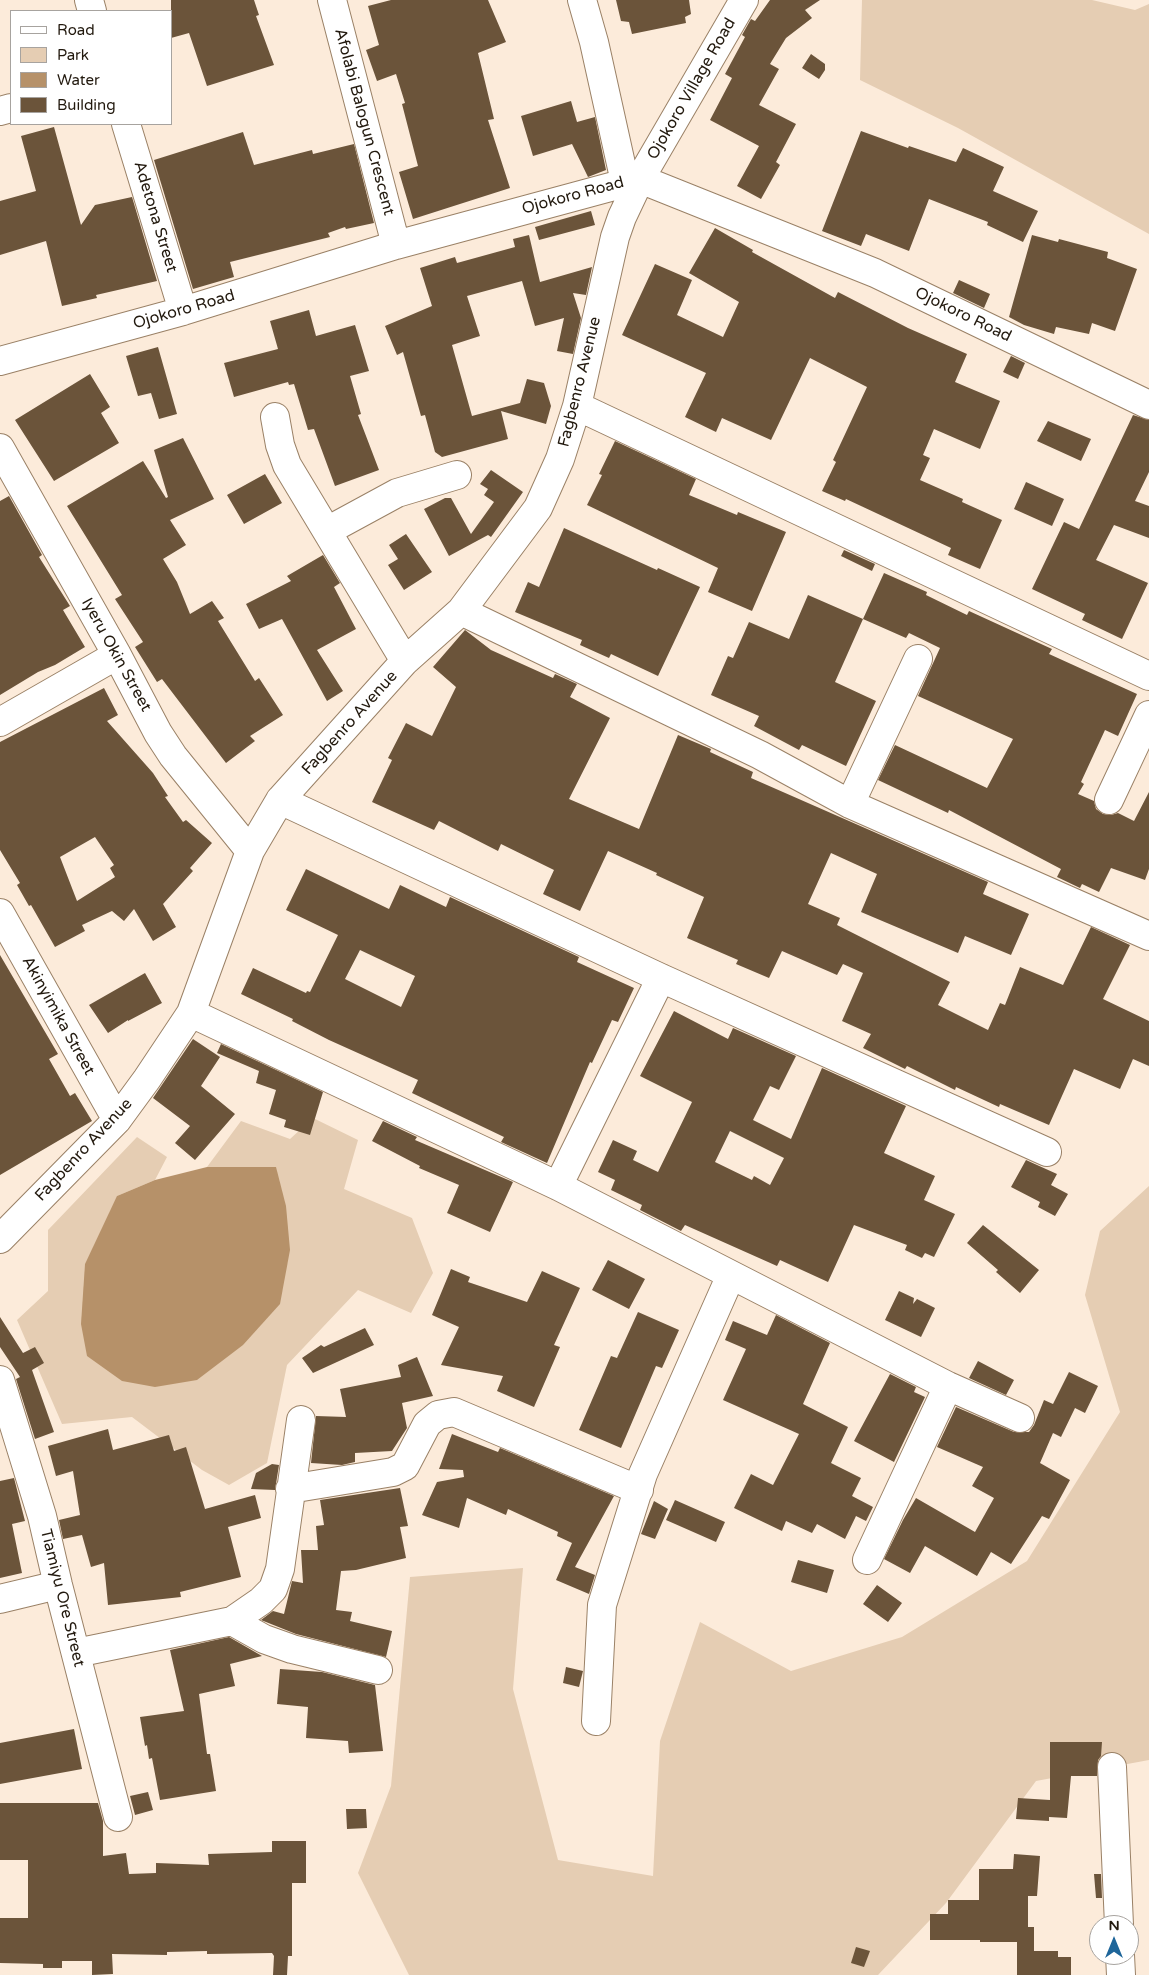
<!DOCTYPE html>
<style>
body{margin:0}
#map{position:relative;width:1149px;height:1975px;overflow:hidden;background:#fcebda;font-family:"Varela Round",sans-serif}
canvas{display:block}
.legend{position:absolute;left:10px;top:10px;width:162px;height:115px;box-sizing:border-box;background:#fff;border:1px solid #a7a39f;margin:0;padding:6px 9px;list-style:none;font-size:15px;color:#22190e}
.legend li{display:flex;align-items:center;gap:10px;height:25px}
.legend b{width:25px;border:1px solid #a7a39f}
.north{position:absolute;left:1089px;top:1915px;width:50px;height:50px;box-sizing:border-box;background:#fff;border:1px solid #a7a39f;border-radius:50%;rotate:0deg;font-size:14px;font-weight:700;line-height:20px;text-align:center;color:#22190e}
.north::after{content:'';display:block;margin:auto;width:18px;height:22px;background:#1f669a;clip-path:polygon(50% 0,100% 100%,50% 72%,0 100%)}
</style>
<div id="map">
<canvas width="1149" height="1975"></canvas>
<ul class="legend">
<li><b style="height:6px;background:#fff"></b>Road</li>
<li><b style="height:14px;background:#e5cdb3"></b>Park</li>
<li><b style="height:14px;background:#b69169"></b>Water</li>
<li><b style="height:14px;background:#6b543a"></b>Building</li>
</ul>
<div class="north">N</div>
</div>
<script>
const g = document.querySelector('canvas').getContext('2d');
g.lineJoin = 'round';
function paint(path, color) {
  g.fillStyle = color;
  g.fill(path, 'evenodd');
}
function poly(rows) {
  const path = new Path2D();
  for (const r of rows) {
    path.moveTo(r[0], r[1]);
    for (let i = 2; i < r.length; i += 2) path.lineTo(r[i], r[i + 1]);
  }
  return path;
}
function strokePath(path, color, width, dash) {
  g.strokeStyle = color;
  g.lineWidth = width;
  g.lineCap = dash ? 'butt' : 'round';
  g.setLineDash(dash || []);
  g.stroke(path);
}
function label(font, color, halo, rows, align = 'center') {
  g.font = font + ' "Varela Round",sans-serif';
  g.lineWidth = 5;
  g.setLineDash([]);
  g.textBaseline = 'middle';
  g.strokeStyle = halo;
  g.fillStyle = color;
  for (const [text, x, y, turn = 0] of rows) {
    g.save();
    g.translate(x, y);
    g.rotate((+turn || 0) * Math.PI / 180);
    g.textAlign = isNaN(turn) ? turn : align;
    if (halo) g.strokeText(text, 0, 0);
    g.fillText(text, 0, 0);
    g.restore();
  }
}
paint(poly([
 [862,0,1092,0,1135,10,1149,4,1149,234,958,128,860,80],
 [313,1118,358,1140,344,1189,412,1218,433,1273,411,1313,358,1290,287,1365,267,1463,229,1485,202,1470,132,1417,62,1424,17,1320,48,1291,48,1230,137,1137,167,1157,155,1180,117,1196,276,1167,207,1167,241,1121,290,1139],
 [1149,1186,1149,1760,1036,1781,946,1903,878,1975,409,1975,358,1873,391,1786,410,1577,523,1568,513,1689,558,1860,653,1876,660,1741,700,1622,791,1671,902,1637,1027,1561,1120,1412,1085,1295,1100,1231]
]), '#e5cdb3');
paint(poly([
 [207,1167,276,1167,286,1206,290,1250,280,1304,243,1345,197,1380,155,1387,122,1381,87,1356,81,1324,85,1264,117,1196,155,1180]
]), '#b69169');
paint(poly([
 [171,0,254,0,259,15,256,16,274,65,207,86,189,33,171,38],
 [391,0,488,0,506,42,478,53,494,119,488,120,510,188,413,219,399,172,418,166,402,104,405,103,396,74,377,81,366,50,379,45,368,6],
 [616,0,689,0,691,14,685,17,686,23,632,34,629,22,621,21],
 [770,0,820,0,805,10,812,18,786,38,770,64,779,69,759,105,796,124,776,162,780,165,761,199,737,186,759,146,710,120,732,78,725,74,745,37,742,35,751,19,755,21],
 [811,54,825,64,825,70,819,79,802,68],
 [571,101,577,122,595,117,606,170,588,177,572,144,533,156,521,116],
 [54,127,81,225,95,205,132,197,157,281,96,295,97,298,62,306,46,241,0,255,0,201,36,191,21,136],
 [861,131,908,148,909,146,956,162,963,148,1004,167,993,191,1038,211,1023,242,987,225,988,222,929,199,909,251,866,234,861,246,822,231],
 [243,132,254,165,312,150,313,154,354,144,374,223,346,229,345,227,328,233,330,237,230,262,234,277,193,289,154,160],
 [591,211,595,225,539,240,535,227],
 [715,228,753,250,752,252,835,298,838,292,908,328,967,354,955,382,1000,401,980,449,934,429,923,455,930,458,920,480,963,499,962,502,1002,520,980,569,948,555,951,548,846,499,845,501,822,491,836,462,833,460,867,387,810,358,771,440,722,418,716,432,685,417,706,373,622,335,655,264,692,280,677,315,723,337,739,302,689,273],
 [529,235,540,282,592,267,586,295,573,293,581,318,573,354,557,351,564,318,535,326,522,281,467,296,480,336,452,345,472,416,520,403,527,379,544,383,551,406,546,424,501,411,508,439,442,457,435,452,425,415,421,416,403,352,397,355,385,326,432,306,420,268,455,257,457,263,515,247,513,239],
 [1032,235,1058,242,1059,239,1108,252,1107,258,1137,269,1115,331,1092,323,1089,334,1056,327,1054,334,1024,325,1009,317],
 [959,280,990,294,984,308,953,293],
 [309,310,316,336,355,325,369,371,350,376,361,414,358,415,379,470,335,486,314,429,308,430,294,384,289,385,288,382,234,397,224,363,278,349,270,321],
 [158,347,177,414,159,419,151,393,138,396,126,356],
 [1011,356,1025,363,1018,379,1003,372],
 [90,374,110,407,101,413,119,443,54,481,15,420],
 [1133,415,1149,420,1149,472,1135,501,1149,506,1149,538,1114,525,1096,560,1148,583,1122,639,1082,620,1085,614,1032,589,1064,522,1079,529],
 [1048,421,1091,439,1081,461,1037,441],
 [183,438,214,499,170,520,186,545,163,559,177,582,190,614,212,601,224,618,218,621,255,681,259,678,283,715,250,736,255,741,226,763,162,679,157,682,135,647,143,642,115,599,122,595,67,506,143,461,166,498,168,497,154,450],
 [615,441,696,479,689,495,737,515,738,512,786,532,752,611,708,592,718,568,587,505,602,475,599,474],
 [491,470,523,492,491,537,488,535,449,556,424,509,445,498,451,498,471,534,494,502,484,495,488,489,480,484],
 [265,474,282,503,244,524,227,495],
 [1026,482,1064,499,1052,526,1014,509],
 [9,496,42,555,39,557,70,606,63,610,85,647,55,665,38,672,0,695,0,501],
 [564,528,657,570,658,568,700,587,658,676,611,654,609,658,580,645,582,640,515,612,528,582,539,587],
 [406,534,432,572,404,590,388,565,398,559,389,545],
 [844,550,875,564,872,571,841,556],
 [323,555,340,583,334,587,356,629,317,650,343,691,327,701,282,619,259,629,246,604,291,581,287,576],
 [884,573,927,592,926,595,967,615,969,611,1052,649,1049,654,1137,694,1118,736,1105,730,1081,782,1084,784,1078,794,1094,801,1096,809,1103,814,1111,815,1118,813,1134,821,1149,792,1149,869,1145,880,1111,868,1099,892,1082,884,1080,888,1057,877,1061,869,949,810,948,813,878,780,895,745,987,788,1013,739,918,696,940,648,909,633,906,638,863,619],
 [808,595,863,619,835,682,876,701,846,766,802,745,799,750,754,726,759,716,711,695,728,656,733,658,749,622,789,639],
 [465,630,491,650,553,678,555,674,577,684,570,697,610,718,569,799,639,829,678,735,711,749,710,752,753,772,751,778,988,882,983,894,1029,914,1011,955,965,936,958,953,861,912,877,874,831,853,808,904,840,918,837,925,950,982,938,1005,988,1030,1000,1003,1005,1005,1020,967,1063,985,1091,927,1130,945,1103,999,1149,1021,1149,1066,1133,1059,1120,1089,1074,1069,1049,1125,1000,1104,999,1107,956,1087,955,1090,907,1066,905,1069,863,1048,871,1034,842,1021,863,973,843,964,837,975,782,951,769,978,736,964,738,960,687,938,704,897,656,875,657,873,608,851,580,911,543,894,554,870,501,844,498,851,439,821,434,830,372,802,392,760,388,758,406,723,432,736,456,687,433,667],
 [104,688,118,715,107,721,153,773,168,796,165,797,183,822,186,820,212,843,190,868,193,871,163,904,176,927,153,941,134,909,124,921,112,911,82,925,85,931,55,947,31,905,29,906,17,885,20,883,0,850,0,742],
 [95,837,114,865,110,868,115,877,77,901,60,857],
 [306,869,389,909,400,885,446,907,450,897,579,957,577,962,634,988,618,1022,612,1020,592,1063,590,1062,547,1163,501,1142,504,1137,412,1093,418,1080,329,1040,292,1021,293,1019,241,994,253,968,306,993,307,991,310,992,338,935,286,910],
 [360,950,415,976,401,1007,345,979],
 [0,955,58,1054,49,1059,70,1096,75,1093,92,1121,0,1175],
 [145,973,162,1003,128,1021,128,1020,108,1033,89,1005],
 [674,1011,728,1039,733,1028,796,1056,779,1090,770,1086,753,1120,791,1139,822,1068,906,1106,884,1153,935,1176,924,1200,955,1214,934,1257,925,1253,922,1258,905,1250,907,1245,854,1225,828,1282,780,1260,777,1266,685,1225,681,1231,640,1210,642,1205,611,1190,615,1180,598,1172,613,1140,637,1151,633,1160,658,1172,692,1102,640,1076],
 [730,1131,784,1158,770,1185,754,1176,752,1180,715,1162],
 [193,1039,220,1057,201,1086,235,1114,195,1160,175,1143,190,1126,153,1098],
 [221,1044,323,1092,310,1135,284,1127,286,1120,269,1114,276,1090,256,1083,259,1071,217,1053],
 [383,1121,417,1137,415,1140,513,1182,490,1232,447,1213,459,1185,419,1168,420,1166,372,1141],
 [1026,1160,1057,1174,1051,1185,1068,1194,1055,1216,1038,1207,1040,1202,1011,1187],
 [983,1225,1039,1270,1020,1293,996,1272,998,1270,967,1243],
 [608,1260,645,1279,629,1309,592,1290],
 [451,1269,470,1277,468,1282,527,1302,542,1271,580,1288,554,1345,560,1347,534,1407,497,1391,503,1376,441,1365,459,1327,432,1315],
 [899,1291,914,1298,913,1304,917,1299,935,1308,921,1337,885,1320],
 [638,1312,679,1330,662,1368,656,1366,621,1448,579,1430,611,1356,617,1358],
 [776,1315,830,1343,803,1404,848,1427,831,1463,861,1478,852,1496,873,1507,866,1521,856,1516,845,1539,817,1524,812,1533,786,1521,782,1531,734,1508,751,1474,773,1485,799,1434,723,1400,746,1349,725,1340,733,1321,767,1335],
 [0,1317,23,1353,35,1347,44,1363,32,1370,54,1432,35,1439,16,1379,20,1377,0,1347],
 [365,1328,374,1345,313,1373,302,1358,321,1345,324,1347],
 [417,1357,433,1396,402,1403,407,1428,392,1451,355,1453,355,1462,342,1465,311,1463,316,1416,346,1417,340,1389,401,1377,398,1365],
 [978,1361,1014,1380,1006,1395,969,1378],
 [1069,1372,1098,1386,1085,1413,1075,1408,1061,1437,1053,1433,1040,1463,1070,1480,1049,1519,1042,1516,1011,1564,991,1552,977,1576,925,1546,910,1573,884,1559,903,1520,916,1498,975,1532,994,1498,972,1486,983,1467,937,1447,956,1407,1014,1432,1029,1432,1034,1425,1044,1400,1053,1404],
 [890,1374,916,1387,914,1392,925,1397,894,1462,854,1441],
 [108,1429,113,1450,169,1435,174,1451,186,1447,205,1509,255,1495,261,1518,228,1527,241,1577,180,1592,181,1597,108,1605,104,1563,91,1567,82,1535,63,1539,59,1520,80,1515,73,1471,56,1476,48,1446],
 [452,1434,498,1452,500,1448,614,1496,575,1567,595,1575,589,1594,556,1580,572,1543,557,1536,558,1532,508,1509,506,1515,467,1498,459,1528,422,1515,437,1482,464,1477,463,1470,439,1469],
 [272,1464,279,1465,275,1490,251,1489,256,1473],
 [14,1478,25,1521,12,1524,22,1573,0,1578,0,1481],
 [400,1488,408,1526,400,1527,406,1558,356,1570,341,1571,336,1610,352,1612,350,1621,392,1631,386,1657,296,1634,261,1620,273,1611,284,1614,292,1581,303,1583,301,1550,318,1550,316,1526,324,1525,320,1500],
 [675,1500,725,1522,716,1542,666,1520],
 [654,1501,668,1509,655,1539,641,1534],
 [798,1560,834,1570,827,1593,791,1582],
 [877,1585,902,1603,888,1622,863,1604],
 [229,1637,262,1656,230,1664,235,1686,199,1694,207,1754,210,1754,216,1791,160,1800,152,1758,149,1759,147,1745,145,1746,140,1717,184,1711,170,1650],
 [566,1667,583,1671,579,1687,563,1683],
 [280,1669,322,1672,375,1685,383,1751,349,1753,348,1741,306,1738,308,1707,277,1704],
 [74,1729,82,1769,0,1784,0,1743],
 [1050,1742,1102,1742,1101,1756,1098,1760,1097,1776,1071,1776,1067,1818,1049,1817,1049,1821,1016,1819,1018,1798,1050,1800],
 [148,1792,153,1810,135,1815,130,1796],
 [0,1803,98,1803,103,1821,103,1856,126,1853,129,1874,156,1873,156,1863,209,1865,208,1854,272,1852,272,1841,306,1841,306,1883,292,1883,292,1956,288,1956,287,1975,273,1975,274,1956,272,1953,207,1954,207,1951,167,1952,167,1955,112,1954,113,1974,92,1975,92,1961,62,1961,62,1968,43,1968,43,1964,0,1963,0,1918,28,1918,28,1860,0,1860],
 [346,1809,366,1809,367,1828,347,1829],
 [1014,1854,1040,1856,1037,1896,1028,1896,1028,1927,1034,1927,1034,1951,1058,1951,1058,1957,1071,1957,1071,1975,1017,1975,1017,1942,980,1942,980,1940,930,1940,930,1914,948,1914,948,1900,979,1900,979,1869,1013,1869],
 [1094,1874,1101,1874,1102,1898,1096,1898],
 [856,1947,870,1951,864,1967,851,1963]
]), '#6b543a');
const minor = poly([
 [89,0,92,11],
 [332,0,396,245],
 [582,0,594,42,625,182],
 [0,111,11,108],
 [126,124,183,311],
 [0,361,183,311,396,245,640,179,875,273,1149,405],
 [577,406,1149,676],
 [275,417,280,445,287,465,405,661],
 [0,448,117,655,158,733,173,756,250,851],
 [327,531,397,493,457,475],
 [461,611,760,755,850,804,1149,936],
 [0,722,117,655],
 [280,800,661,978,1047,1152],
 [1109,800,1149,715],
 [850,804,918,659],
 [0,913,117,1120],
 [191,1013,558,1186,948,1386,1020,1418],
 [558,1186,661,978],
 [0,1239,117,1120,147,1079,191,1013,250,851,280,800,405,661,461,611,538,508,560,459,577,406,615,237,622,217,640,179,744,0],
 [0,1380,42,1516,58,1585,118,1817],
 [290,1489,393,1472,405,1466,427,1424,438,1415,454,1412,639,1490],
 [867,1560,948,1386],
 [0,1599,58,1585],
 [232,1621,264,1639,292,1649,378,1670],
 [76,1653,232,1621,261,1601,273,1589,280,1569,301,1420],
 [596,1721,602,1605,643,1474,731,1275],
 [1112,1767,1119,1925],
 [1120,1955,1121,1975]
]);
strokePath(minor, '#9a8166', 30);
strokePath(minor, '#fff', 28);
label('16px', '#22190e', '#fff', [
 ["Ojokoro Village Road",692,89,-60],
 ["Afolabi Balogun Crescent",364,122,75],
 ["Ojokoro Road",573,196,-15],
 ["Adetona Street",155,217,73],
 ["Ojokoro Road",184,310,-16],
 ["Ojokoro Road",963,315,26],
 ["Fagbenro Avenue",580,382,-76],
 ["Iyeru Okin Street",116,655,61],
 ["Fagbenro Avenue",350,723,-48],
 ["Akinyimika Street",58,1016,61],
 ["Fagbenro Avenue",84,1150,-47],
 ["Tiamiyu Ore Street",62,1598,76]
]);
</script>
